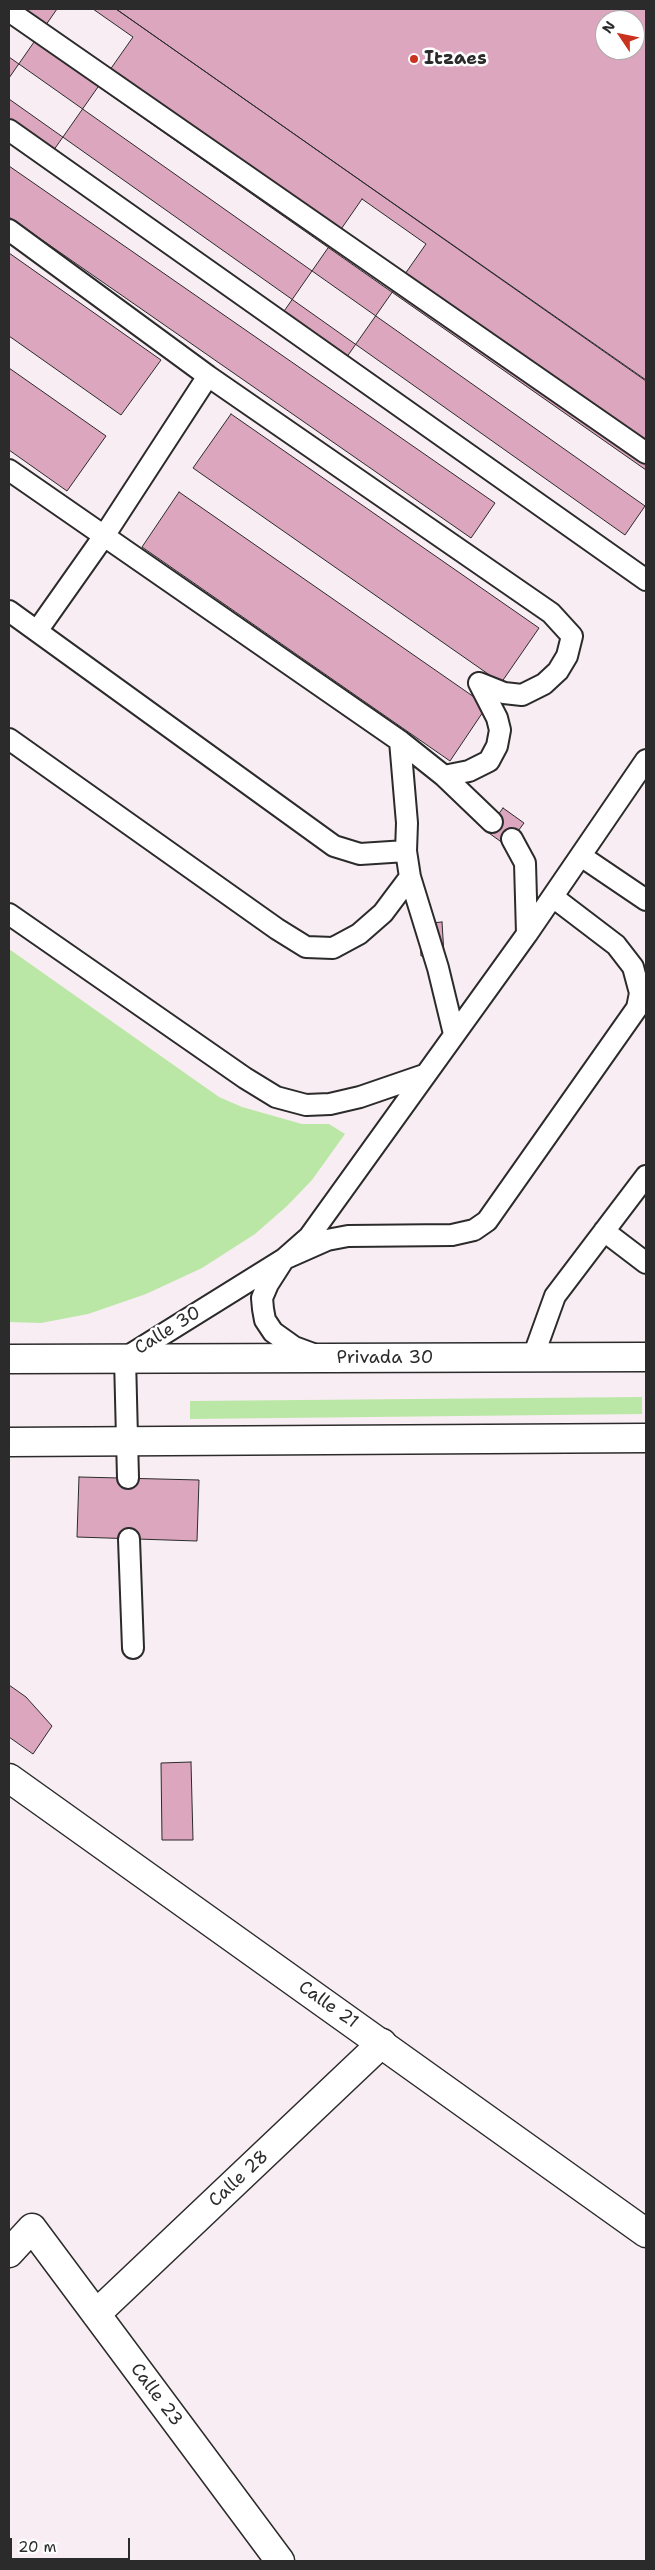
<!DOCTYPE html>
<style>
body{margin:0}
#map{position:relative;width:655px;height:2570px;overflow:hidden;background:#f8edf2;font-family:"Shantell Sans",sans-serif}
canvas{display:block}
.frame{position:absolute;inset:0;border:10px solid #2b2b2b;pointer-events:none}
.north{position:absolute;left:595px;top:10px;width:50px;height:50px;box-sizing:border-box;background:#fff;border:1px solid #aaa;border-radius:50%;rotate:304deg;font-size:14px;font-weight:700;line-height:20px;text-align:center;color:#2b2b2b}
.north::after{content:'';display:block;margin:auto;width:18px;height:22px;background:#c8321e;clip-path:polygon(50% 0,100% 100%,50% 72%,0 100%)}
.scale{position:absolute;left:10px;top:2538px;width:120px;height:22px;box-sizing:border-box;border:2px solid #2b2b2b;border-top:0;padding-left:6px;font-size:15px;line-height:18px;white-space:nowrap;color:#2b2b2b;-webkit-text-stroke:4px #fff;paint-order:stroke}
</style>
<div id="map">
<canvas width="655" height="2570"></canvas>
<div class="frame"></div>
<div class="north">N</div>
<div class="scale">20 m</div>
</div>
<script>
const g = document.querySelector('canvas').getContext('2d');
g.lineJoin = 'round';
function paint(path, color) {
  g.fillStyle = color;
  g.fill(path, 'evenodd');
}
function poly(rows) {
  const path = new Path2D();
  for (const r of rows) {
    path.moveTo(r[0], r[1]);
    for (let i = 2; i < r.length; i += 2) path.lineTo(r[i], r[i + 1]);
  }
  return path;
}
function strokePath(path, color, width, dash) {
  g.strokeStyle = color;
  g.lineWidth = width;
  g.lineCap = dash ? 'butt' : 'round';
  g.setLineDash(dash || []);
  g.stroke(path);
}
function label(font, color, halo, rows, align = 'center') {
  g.font = font + ' "Shantell Sans",sans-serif';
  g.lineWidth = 5;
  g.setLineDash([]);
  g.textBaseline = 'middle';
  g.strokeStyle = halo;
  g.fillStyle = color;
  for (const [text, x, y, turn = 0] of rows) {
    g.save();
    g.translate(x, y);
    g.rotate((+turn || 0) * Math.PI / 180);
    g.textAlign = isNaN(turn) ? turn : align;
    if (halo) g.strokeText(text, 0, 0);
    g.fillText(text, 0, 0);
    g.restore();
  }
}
paint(poly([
 [9,949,219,1097,242,1107,302,1124,329,1124,345,1134,312,1180,287,1206,255,1234,202,1268,146,1294,88,1314,41,1323,9,1322],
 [642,1397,642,1414,190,1419,190,1401]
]), '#bae7a5');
const building = poly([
 [11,9,116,9,646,381,646,470,9,24,9,12,11,9],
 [57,9,93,9,133,37,51,154,9,125,9,78,57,9],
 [116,9,646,9,646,380,347,171,116,9],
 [605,20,635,20,635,50,605,50,605,20],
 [9,57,645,506,625,535,9,99,9,57],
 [9,166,495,503,471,538,9,217,9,166],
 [362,199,426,244,344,361,280,317,362,199],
 [9,253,161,360,121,415,9,336,9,253],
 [9,368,106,436,67,491,9,450,9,368],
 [231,414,539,628,501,683,193,468,231,414],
 [179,492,487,706,450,761,142,547,179,492],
 [503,808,524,823,507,846,486,831,503,808],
 [442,922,444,954,421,956,419,924,442,922],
 [79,1477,199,1480,197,1541,77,1537,79,1477],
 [9,1685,26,1697,52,1726,33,1754,9,1737,9,1685],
 [191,1762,193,1840,162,1840,161,1763,191,1762]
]);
paint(building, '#dca6be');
strokePath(building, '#2b2b2b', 1);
const lane = poly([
 [9,11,646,453],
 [9,130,646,580],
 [9,230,208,376,551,613,572,636,567,656,558,671,544,684,522,695,504,693,479,683],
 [9,470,400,741,444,776,469,771,489,761,497,746,500,730,497,718,479,683],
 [9,611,334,846,360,854,406,851],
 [37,631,104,536,208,376],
 [9,739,277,929,306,947,333,948,359,934,383,913,410,877],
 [400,741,407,823,406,851,410,877,438,968,454,1034],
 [444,776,492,822],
 [512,839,525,863,527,934],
 [581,856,646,900],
 [9,914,245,1078,276,1097,306,1105,330,1104,360,1097,424,1075],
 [604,1231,646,1263],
 [313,1354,294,1347,273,1332,265,1320,263,1309,262,1298,268,1284,284,1259,309,1237,527,934,646,760],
 [533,1357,555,1296,646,1176],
 [128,1478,125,1358,284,1259,327,1240,348,1236,452,1235,474,1230,487,1221,637,1008,640,993,633,967,616,945,553,897],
 [129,1539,133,1648]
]);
const street = poly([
 [9,1442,646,1438],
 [9,2253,32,2228,280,2561],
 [96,2314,382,2043]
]);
const secondary = poly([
 [9,1359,646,1357],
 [9,1778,646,2233]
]);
strokePath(lane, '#2b2b2b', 24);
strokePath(street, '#2b2b2b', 31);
strokePath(secondary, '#2b2b2b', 31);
strokePath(lane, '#fff', 20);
strokePath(street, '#fff', 28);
strokePath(secondary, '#fff', 28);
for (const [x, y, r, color] of [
 [414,59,5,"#c8321e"]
]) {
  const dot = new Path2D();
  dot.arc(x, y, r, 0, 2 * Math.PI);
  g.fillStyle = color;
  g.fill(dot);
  strokePath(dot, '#fff', 2);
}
label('bold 18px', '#2b2b2b', '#fff', [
 ["Itzaes",424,59]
], 'left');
label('18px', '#2b2b2b', '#fff', [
 ["Calle 30",168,1331,-32],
 ["Privada 30",385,1358],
 ["Calle 21",328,2005,35],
 ["Calle 28",239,2179,-43],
 ["Calle 23",156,2395,53]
]);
</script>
